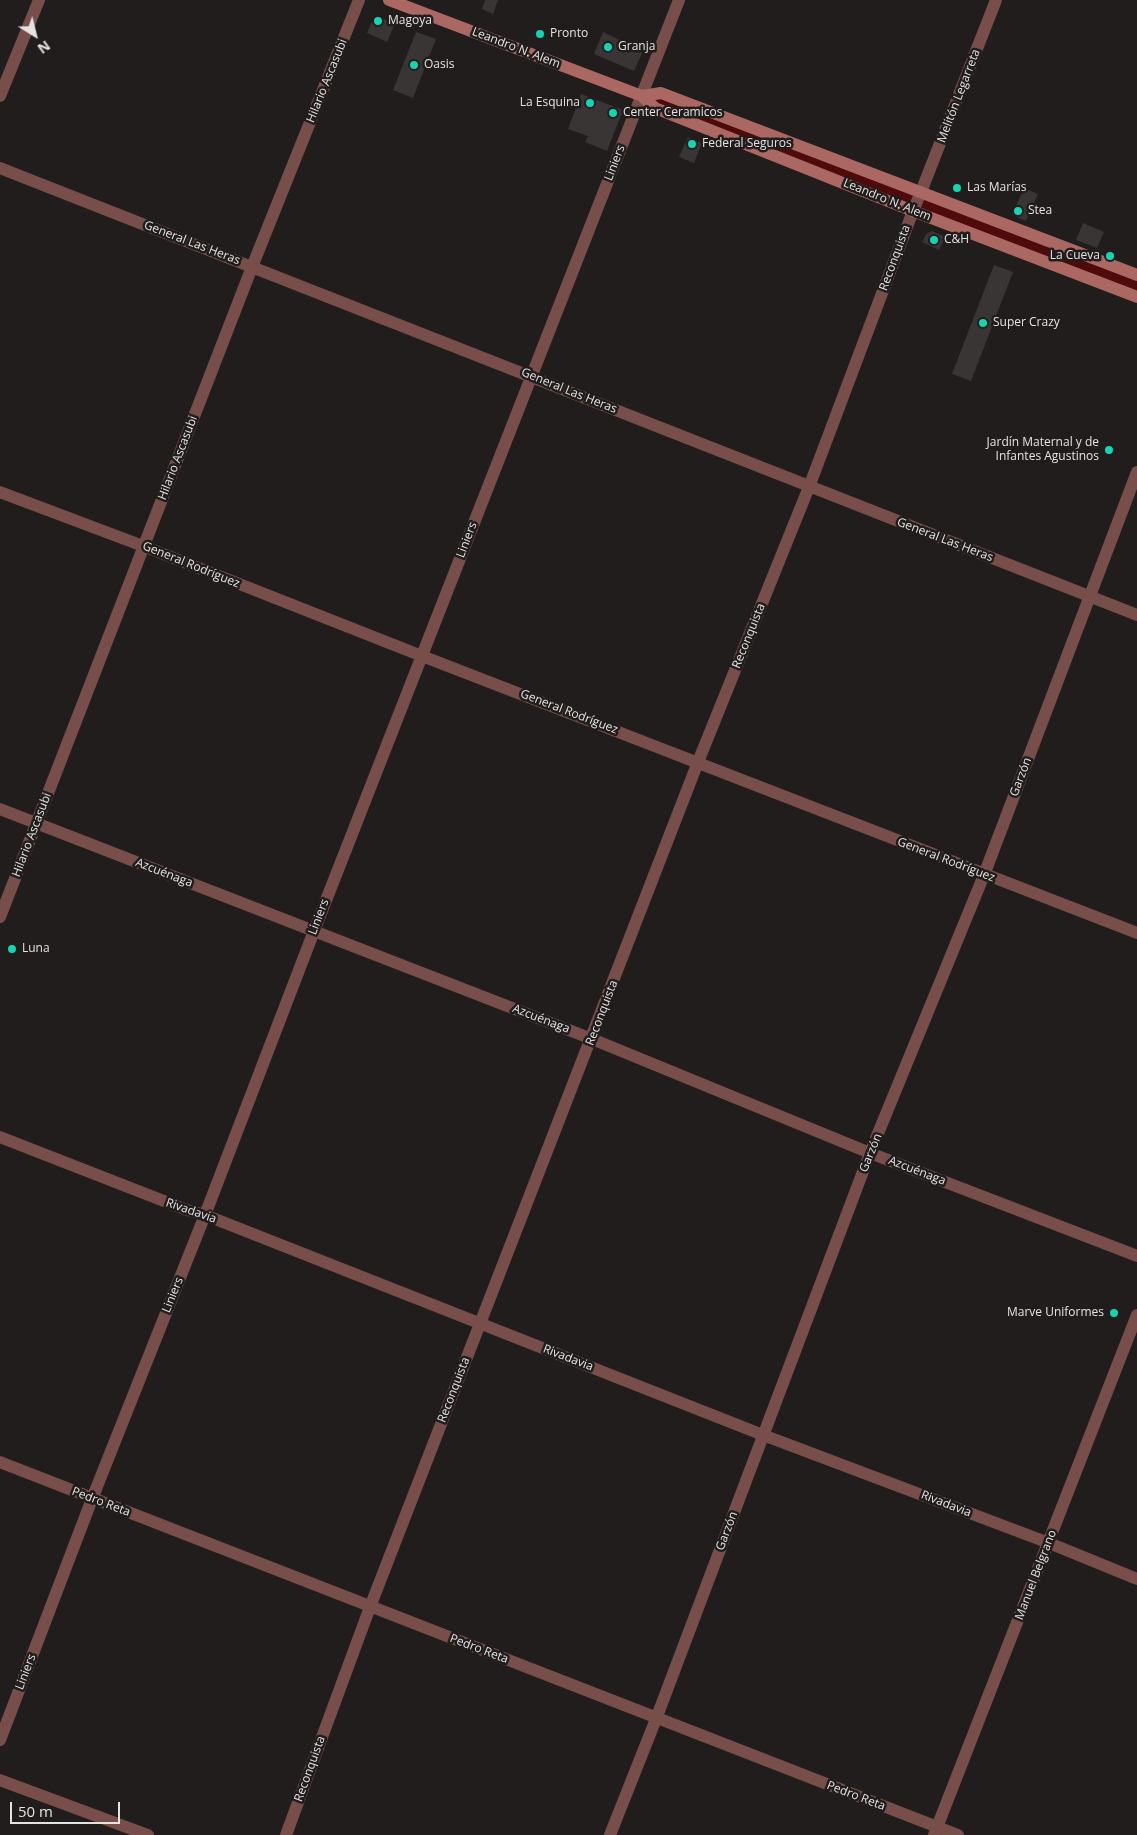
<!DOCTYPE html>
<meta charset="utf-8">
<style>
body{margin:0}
#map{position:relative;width:1137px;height:1835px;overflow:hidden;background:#201d1c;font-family:"Open Sans",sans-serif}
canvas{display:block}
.north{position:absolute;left:10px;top:10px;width:50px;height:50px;-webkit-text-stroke:4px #201d1c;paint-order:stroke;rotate:144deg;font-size:14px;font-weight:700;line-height:20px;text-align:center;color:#e4e2e2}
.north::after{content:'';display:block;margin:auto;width:18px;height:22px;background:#e4e2e2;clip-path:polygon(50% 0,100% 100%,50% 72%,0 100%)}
.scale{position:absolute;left:10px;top:1802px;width:110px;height:22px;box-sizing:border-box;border:2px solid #e4e2e2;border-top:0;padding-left:6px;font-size:15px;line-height:18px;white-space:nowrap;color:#e4e2e2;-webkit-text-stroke:4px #201d1c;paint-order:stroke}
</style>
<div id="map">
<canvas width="1137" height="1835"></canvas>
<div class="north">N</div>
<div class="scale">50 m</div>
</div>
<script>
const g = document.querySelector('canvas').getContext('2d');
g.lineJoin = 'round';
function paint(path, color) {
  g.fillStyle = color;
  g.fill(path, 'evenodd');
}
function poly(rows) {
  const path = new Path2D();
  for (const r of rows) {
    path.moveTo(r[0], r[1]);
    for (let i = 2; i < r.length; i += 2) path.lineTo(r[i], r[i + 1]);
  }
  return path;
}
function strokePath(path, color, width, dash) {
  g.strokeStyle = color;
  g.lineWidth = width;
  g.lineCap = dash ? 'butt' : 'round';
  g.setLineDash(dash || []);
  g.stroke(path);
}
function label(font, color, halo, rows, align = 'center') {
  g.font = font + ' "Open Sans",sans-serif';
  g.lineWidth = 5;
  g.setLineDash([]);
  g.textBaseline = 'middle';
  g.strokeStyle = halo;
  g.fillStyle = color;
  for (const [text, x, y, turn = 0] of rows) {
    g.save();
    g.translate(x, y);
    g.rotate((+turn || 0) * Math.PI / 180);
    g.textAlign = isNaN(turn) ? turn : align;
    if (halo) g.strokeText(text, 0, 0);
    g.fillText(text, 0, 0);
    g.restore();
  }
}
paint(poly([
 [661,93,1137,275,1137,297,642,96]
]), '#4f0b0c');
paint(poly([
 [485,0,498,0,493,14,482,9],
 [378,17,395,23,387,42,367,33,373,19],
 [416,32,436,39,413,98,393,90],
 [603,32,643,51,634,71,594,54],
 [581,94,623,110,607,151,585,142,588,136,568,129],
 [688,137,702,143,694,163,679,157],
 [1024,188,1038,194,1026,221,1012,215],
 [1083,223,1104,232,1097,248,1076,240],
 [932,231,945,237,939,250,922,242,926,234],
 [994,265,1013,272,971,381,952,374]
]), '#393535');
strokePath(poly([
 [0,96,39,0],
 [0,168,1137,615],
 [0,492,143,546,422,656,1137,933],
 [0,809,592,1039,870,1153,1137,1256],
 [0,917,252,267,359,0],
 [0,1137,187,1210,205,1215,763,1435,1049,1543,1137,1579],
 [0,1462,958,1835],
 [286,1835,370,1607,698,762,809,487,913,211,921,192,996,0],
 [610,1835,656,1719,870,1153,984,875,1137,472],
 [934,1835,1137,1315]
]), '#784e4a', 12);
strokePath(poly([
 [0,1740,92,1499,205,1215,314,931,679,0],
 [0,1780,148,1835]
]), '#784e4a', 12);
strokePath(poly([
 [389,0,642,96,655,108,913,211,1137,297],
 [642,96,661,93,1137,275]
]), '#ab6862', 12);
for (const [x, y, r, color] of [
 [378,21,5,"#13d5b3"],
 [540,34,5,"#13d5b3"],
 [608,47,5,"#13d5b3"],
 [414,65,5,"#13d5b3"],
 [590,103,5,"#13d5b3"],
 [613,113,5,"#13d5b3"],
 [692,144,5,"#13d5b3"],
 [957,188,5,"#13d5b3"],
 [1018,211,5,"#13d5b3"],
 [934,240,5,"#13d5b3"],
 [1110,256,5,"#13d5b3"],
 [983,323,5,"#13d5b3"],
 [1109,450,5,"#13d5b3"],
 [12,949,5,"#13d5b3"],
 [1114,1313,5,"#13d5b3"]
]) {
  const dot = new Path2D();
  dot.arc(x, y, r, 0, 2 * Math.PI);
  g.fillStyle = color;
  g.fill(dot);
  strokePath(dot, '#201d1c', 2);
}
label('12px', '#e4e2e2', '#201d1c', [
 ["Magoya",388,21],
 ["Pronto",550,34],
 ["Granja",618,47],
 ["Oasis",424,65],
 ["La Esquina",580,103,"right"],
 ["Center Ceramicos",623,113],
 ["Federal Seguros",702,144],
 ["Las Marías",967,188],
 ["Stea",1028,211],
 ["C&H",944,240],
 ["La Cueva",1100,256,"right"],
 ["Super Crazy",993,323],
 ["Jardín Maternal y de",1099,443,"right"],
 ["Infantes Agustinos",1099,457,"right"],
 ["Luna",22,949],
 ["Marve Uniformes",1104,1313,"right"]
], 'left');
label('12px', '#e4e2e2', '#201d1c', [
 ["Leandro N. Alem",516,48,21],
 ["Hilario Ascasubi",327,81,-68],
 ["Melitón Legarreta",959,96,-69],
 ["Liniers",615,163,-69],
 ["Leandro N. Alem",887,200,22],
 ["General Las Heras",192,243,21],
 ["Reconquista",895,258,-70],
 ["General Las Heras",569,391,22],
 ["Hilario Ascasubi",178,458,-69],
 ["Liniers",467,540,-69],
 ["General Las Heras",945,540,21],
 ["General Rodríguez",191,565,22],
 ["Reconquista",749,636,-68],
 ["General Rodríguez",569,712,21],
 ["Garzón",1021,777,-69],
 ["Hilario Ascasubi",32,835,-69],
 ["General Rodríguez",946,860,21],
 ["Azcuénaga",164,873,21],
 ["Liniers",319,917,-69],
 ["Reconquista",602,1013,-69],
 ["Azcuénaga",541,1019,21],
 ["Garzón",871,1153,-68],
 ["Azcuénaga",917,1171,21],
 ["Rivadavia",191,1211,19],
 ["Liniers",173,1295,-68],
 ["Rivadavia",568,1358,21],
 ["Reconquista",454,1390,-69],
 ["Pedro Reta",101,1502,21],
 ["Rivadavia",946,1504,21],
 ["Garzón",727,1531,-69],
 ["Manuel Belgrano",1036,1575,-69],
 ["Pedro Reta",479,1649,21],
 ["Liniers",26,1672,-69],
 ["Reconquista",310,1769,-70],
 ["Pedro Reta",856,1796,21]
]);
</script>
